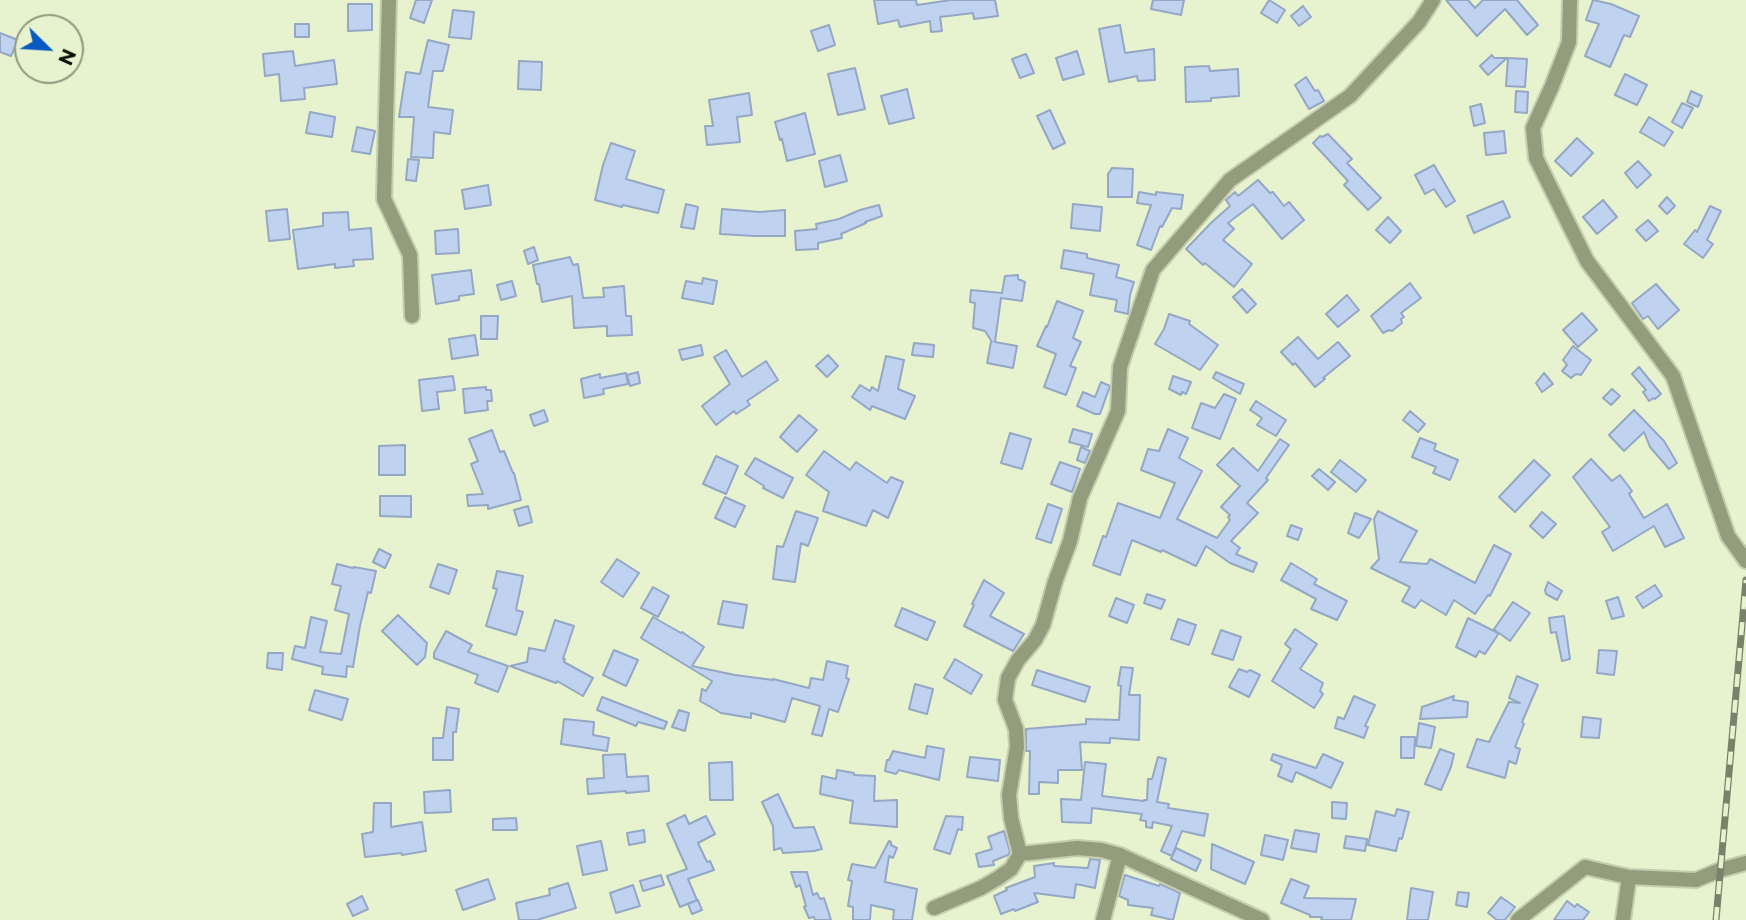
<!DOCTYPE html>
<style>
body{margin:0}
#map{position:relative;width:1746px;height:920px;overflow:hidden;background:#e7f2cf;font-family:Montserrat,sans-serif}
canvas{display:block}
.north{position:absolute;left:14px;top:14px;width:70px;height:70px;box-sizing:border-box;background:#e7f2cf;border:2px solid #90987e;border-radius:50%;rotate:114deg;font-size:19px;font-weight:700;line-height:28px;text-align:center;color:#0d1005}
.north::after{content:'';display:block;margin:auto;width:24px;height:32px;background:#085ac3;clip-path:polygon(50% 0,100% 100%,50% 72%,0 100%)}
</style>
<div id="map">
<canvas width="1746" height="920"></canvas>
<div class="north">N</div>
</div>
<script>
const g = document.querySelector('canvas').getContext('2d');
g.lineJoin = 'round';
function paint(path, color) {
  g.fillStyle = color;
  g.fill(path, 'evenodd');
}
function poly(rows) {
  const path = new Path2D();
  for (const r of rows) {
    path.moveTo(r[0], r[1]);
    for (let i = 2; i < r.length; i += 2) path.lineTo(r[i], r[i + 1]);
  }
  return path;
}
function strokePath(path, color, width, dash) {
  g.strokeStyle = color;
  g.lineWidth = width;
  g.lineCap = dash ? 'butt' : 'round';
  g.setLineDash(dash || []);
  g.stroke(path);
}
const building = poly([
 [416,0,432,0,424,23,410,18,416,0],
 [874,0,916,0,917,5,951,0,995,0,998,16,974,19,973,13,940,17,942,31,931,32,930,21,900,27,898,20,878,24,874,0],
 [1153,0,1184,0,1181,15,1151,9,1153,0],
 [1269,0,1285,10,1277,23,1261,13,1269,0],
 [1446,0,1468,0,1475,8,1483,0,1517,0,1538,25,1527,35,1505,9,1477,36,1446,0],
 [1593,0,1611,4,1639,16,1630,37,1624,35,1610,67,1585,56,1599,24,1586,20,1593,0],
 [348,4,372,4,372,30,348,31,348,4],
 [1303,6,1311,17,1299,26,1291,16,1303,6],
 [453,10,474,12,471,39,449,37,453,10],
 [295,24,309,24,309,37,295,37,295,24],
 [829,25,835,45,818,51,811,31,829,25],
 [1120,25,1125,53,1154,49,1155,80,1138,81,1137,76,1109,82,1099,29,1120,25],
 [0,33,18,40,11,56,0,52,0,33],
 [428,40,449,45,443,71,433,71,428,107,453,110,450,134,434,132,433,158,411,157,414,117,399,117,406,72,420,74,428,40],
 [293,51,295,66,334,60,337,84,304,88,305,99,281,101,279,74,265,76,263,54,293,51],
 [1077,51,1084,74,1063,80,1056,58,1077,51],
 [1026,54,1034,73,1020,78,1012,59,1026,54],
 [1492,55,1494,58,1507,58,1488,75,1480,66,1492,55],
 [1508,58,1527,59,1525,87,1506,86,1508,58],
 [519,61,542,62,541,90,518,89,519,61],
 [1209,66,1210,71,1238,69,1239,96,1211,98,1211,101,1186,102,1185,67,1209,66],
 [855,68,865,109,838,115,828,74,855,68],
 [1625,74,1647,85,1637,105,1615,95,1625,74],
 [1306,77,1315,91,1318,90,1324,101,1309,109,1295,85,1306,77],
 [907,89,914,118,889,124,881,96,907,89],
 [1516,91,1528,92,1527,113,1515,112,1516,91],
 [1691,91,1702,96,1698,107,1687,102,1691,91],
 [749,93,752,115,737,117,740,142,707,145,705,126,713,126,709,100,749,93],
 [1682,103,1693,108,1682,128,1672,122,1682,103],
 [1481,104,1485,123,1474,126,1470,107,1481,104],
 [1050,110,1065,143,1053,149,1037,116,1050,110],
 [310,112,335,117,332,137,306,133,310,112],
 [805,113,815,154,787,161,782,139,780,140,775,122,805,113],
 [1649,117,1673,132,1664,146,1640,132,1649,117],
 [357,127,375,131,370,154,352,151,357,127],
 [1504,131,1506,153,1486,155,1484,133,1504,131],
 [1328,134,1352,159,1347,163,1381,198,1368,210,1344,185,1348,181,1313,143,1320,136,1322,137,1328,134],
 [1577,138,1593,153,1571,176,1555,161,1577,138],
 [611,143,635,151,626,179,664,190,658,213,623,205,622,207,595,200,603,165,611,143],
 [840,155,847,181,825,187,819,161,840,155],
 [408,159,419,160,416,181,406,180,408,159],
 [1638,161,1651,175,1637,188,1625,173,1638,161],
 [1434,165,1455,201,1446,207,1434,189,1425,194,1415,175,1434,165],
 [1112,168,1133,169,1132,197,1108,197,1108,174,1112,168],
 [1258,180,1270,193,1273,192,1284,206,1289,202,1304,220,1282,239,1253,204,1228,223,1234,229,1223,240,1252,264,1234,287,1205,263,1203,265,1186,249,1212,222,1230,206,1226,200,1235,192,1238,196,1258,180],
 [488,185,491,205,465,209,462,190,488,185],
 [1139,192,1156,195,1156,192,1183,195,1181,209,1172,208,1162,227,1160,226,1151,250,1137,245,1151,205,1137,203,1139,192],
 [1667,197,1675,206,1667,214,1659,206,1667,197],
 [1603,200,1617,217,1597,234,1583,217,1603,200],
 [1503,201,1510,217,1474,233,1467,216,1503,201],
 [686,204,698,207,694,229,681,227,686,204],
 [1073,204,1102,207,1100,231,1071,228,1073,204],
 [879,205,882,216,865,222,866,223,841,234,842,238,818,243,818,249,796,250,795,231,817,229,816,224,839,219,860,210,879,205],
 [1710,206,1721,211,1707,240,1713,244,1703,258,1684,244,1695,230,1697,232,1710,206],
 [287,209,290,239,269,241,266,211,287,209],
 [722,209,760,212,785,210,785,236,754,236,720,234,722,209],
 [348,212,349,230,371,228,373,259,353,260,354,266,335,268,335,264,298,269,293,230,323,226,323,213,348,212],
 [1388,217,1401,231,1390,243,1376,230,1388,217],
 [1648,220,1658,231,1646,241,1636,230,1648,220],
 [458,229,459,253,436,254,435,231,458,229],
 [534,247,538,260,528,264,524,251,534,247],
 [1064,250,1087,254,1087,258,1119,265,1116,277,1134,282,1130,295,1128,314,1115,311,1117,300,1090,295,1094,274,1061,268,1064,250],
 [570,257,573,265,578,264,583,298,604,297,603,288,624,286,626,316,631,316,632,335,607,336,607,326,574,328,572,296,542,302,539,284,537,284,533,265,570,257],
 [471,270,474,294,459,296,459,300,436,304,432,275,471,270],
 [1018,275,1018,279,1025,282,1022,301,1001,298,995,342,1017,346,1013,368,987,363,991,342,992,342,985,331,973,328,975,303,970,302,971,290,1002,293,1005,276,1018,275],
 [703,278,717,281,713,304,682,298,686,281,702,284,703,278],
 [512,281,516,296,501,300,497,285,512,281],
 [1410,283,1421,298,1401,313,1404,317,1401,319,1402,323,1392,331,1389,330,1383,333,1371,316,1410,283],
 [1656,284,1679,310,1658,329,1648,316,1643,319,1632,303,1656,284],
 [1242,289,1256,304,1247,313,1233,297,1242,289],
 [1347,295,1359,310,1338,327,1326,314,1347,295],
 [1057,301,1083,311,1073,338,1081,342,1070,366,1076,368,1066,395,1044,387,1056,354,1037,346,1046,326,1047,327,1057,301],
 [1582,313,1597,330,1578,347,1563,330,1582,313],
 [1169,314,1190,321,1189,324,1218,345,1200,370,1155,344,1164,329,1169,314],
 [481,316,498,316,497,339,481,339,481,316],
 [475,335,478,355,452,359,449,339,475,335],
 [1298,337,1318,359,1338,342,1350,356,1323,378,1325,379,1315,387,1295,363,1293,365,1281,352,1298,337],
 [914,343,934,345,933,357,912,355,914,343],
 [701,345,703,355,682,360,679,350,701,345],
 [1573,346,1591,360,1581,375,1576,374,1571,378,1562,371,1567,365,1563,360,1573,346],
 [726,350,742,377,766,361,778,380,747,401,750,405,736,414,734,411,716,425,702,406,730,384,714,357,726,350],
 [828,355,838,366,827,377,816,366,828,355],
 [886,356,904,360,898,389,915,396,905,419,872,406,870,410,852,397,860,385,870,391,872,387,878,391,886,356],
 [1639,367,1661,394,1655,399,1654,398,1649,401,1643,392,1646,390,1632,374,1639,367],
 [638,372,640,383,630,386,627,375,638,372],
 [1216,372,1244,384,1240,394,1213,378,1216,372],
 [626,373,628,384,603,389,604,394,584,398,581,379,600,374,600,378,626,373],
 [1544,373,1553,384,1542,392,1536,383,1544,373],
 [453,376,455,390,437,392,439,409,422,411,419,380,453,376],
 [1173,376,1191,382,1186,394,1182,392,1181,395,1169,389,1173,376],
 [1101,382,1110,386,1100,414,1095,414,1077,406,1083,392,1095,397,1101,382],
 [486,387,486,390,491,390,492,401,487,401,488,410,465,413,463,389,486,387],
 [1612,389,1620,396,1611,405,1603,398,1612,389],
 [1224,394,1236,399,1220,439,1192,428,1201,403,1215,408,1224,394],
 [1256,401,1286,420,1276,436,1257,425,1262,418,1250,410,1256,401],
 [544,410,548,421,534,426,530,415,544,410],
 [1634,410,1664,441,1677,463,1669,469,1650,447,1644,432,1624,451,1609,435,1634,410],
 [1410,411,1425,424,1418,432,1403,420,1410,411],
 [799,415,817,430,797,452,780,437,799,415],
 [1073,429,1092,434,1088,447,1069,442,1073,429],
 [1168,429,1188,438,1179,458,1202,471,1177,519,1217,538,1230,520,1228,517,1230,515,1221,507,1240,486,1217,465,1233,448,1258,471,1280,439,1289,445,1266,478,1268,480,1247,503,1258,513,1231,541,1240,548,1236,554,1257,563,1253,572,1230,563,1206,546,1196,566,1162,550,1161,552,1132,540,1120,575,1093,565,1103,536,1106,537,1118,503,1160,518,1175,483,1141,470,1148,449,1159,451,1168,429],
 [492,430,500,452,504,451,513,473,514,473,521,500,488,509,488,505,468,506,467,495,483,494,471,464,478,461,469,439,492,430],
 [1010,433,1031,439,1022,469,1001,463,1010,433],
 [1420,438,1436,444,1434,450,1458,460,1450,480,1433,473,1436,467,1412,457,1420,438],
 [405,445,405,475,379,475,379,446,405,445],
 [1081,447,1090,451,1085,463,1077,460,1081,447],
 [824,451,850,470,856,462,887,483,891,477,903,482,888,518,873,510,866,526,823,511,829,492,806,475,824,451],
 [716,456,738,466,726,494,703,484,716,456],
 [755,458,793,478,783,498,763,488,764,486,745,474,755,458],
 [1591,459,1612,481,1620,475,1632,491,1629,494,1644,518,1667,504,1684,538,1665,547,1654,526,1613,551,1602,532,1610,527,1573,477,1591,459],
 [1340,460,1366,480,1356,492,1331,472,1340,460],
 [1534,460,1550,475,1515,512,1499,497,1534,460],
 [1060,462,1080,469,1072,492,1051,484,1060,462],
 [1319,469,1335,482,1328,490,1312,476,1319,469],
 [380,496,411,496,411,517,380,516,380,496],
 [725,497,745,506,735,527,715,518,725,497],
 [1048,504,1062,509,1051,543,1036,538,1048,504],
 [528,506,532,522,519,526,514,510,528,506],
 [796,511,818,518,808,546,801,543,795,582,773,579,777,546,783,547,796,511],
 [1378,511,1417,531,1400,562,1427,564,1430,559,1475,583,1494,545,1511,554,1490,596,1488,595,1475,614,1454,600,1446,615,1421,600,1415,608,1402,601,1410,587,1371,568,1379,559,1374,519,1378,511],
 [1542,512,1556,524,1543,538,1530,526,1542,512],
 [1355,513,1371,519,1359,538,1348,533,1355,513],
 [1291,525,1302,529,1298,540,1287,536,1291,525],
 [379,549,391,555,385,568,373,562,379,549],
 [617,559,639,573,623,597,601,582,617,559],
 [1291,563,1317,579,1314,584,1347,601,1337,620,1311,609,1316,599,1281,580,1291,563],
 [337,564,353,568,354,567,376,571,371,593,368,592,360,626,353,667,347,666,346,677,322,674,323,667,292,659,295,646,305,648,311,617,327,621,320,652,341,654,349,614,335,610,341,586,332,584,337,564],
 [438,564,457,570,449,594,430,587,438,564],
 [497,571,523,576,516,610,523,612,516,635,486,626,497,589,493,588,497,571],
 [984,580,1004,593,990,616,1024,634,1013,651,964,626,974,605,972,604,984,580],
 [1548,582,1562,591,1557,600,1546,594,1545,590,1548,582],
 [1655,585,1662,596,1643,608,1636,597,1655,585],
 [653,587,669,596,658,617,641,608,653,587],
 [1147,594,1165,600,1161,609,1144,603,1147,594],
 [1618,597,1624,616,1612,619,1606,601,1618,597],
 [1116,598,1134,605,1127,623,1109,616,1116,598],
 [723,601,747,605,743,628,718,624,723,601],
 [1513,602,1530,613,1510,641,1499,633,1485,654,1479,651,1476,657,1456,647,1468,618,1498,633,1494,629,1513,602],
 [902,608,935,622,927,640,895,626,902,608],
 [398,615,427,643,425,657,417,665,382,631,398,615],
 [1564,616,1570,659,1562,661,1556,632,1551,633,1549,618,1564,616],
 [653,617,681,633,682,632,704,647,692,666,735,675,773,680,773,679,809,688,811,678,823,680,827,661,848,666,846,678,849,679,838,712,829,709,822,736,812,734,820,706,792,698,785,722,751,713,751,718,721,713,700,701,702,689,706,691,712,681,641,638,653,617],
 [1178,619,1196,625,1189,645,1171,639,1178,619],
 [555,620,574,626,563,659,565,659,564,662,593,678,583,696,557,681,556,683,510,666,527,662,529,648,545,651,555,620],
 [1295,629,1317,644,1300,669,1323,683,1320,691,1323,694,1314,708,1272,681,1291,649,1285,644,1295,629],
 [1221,630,1241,637,1233,660,1212,654,1221,630],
 [446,631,472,645,468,652,508,666,498,692,475,683,478,675,434,658,434,653,446,631],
 [614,650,638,660,626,686,603,675,614,650],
 [1599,650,1617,651,1614,675,1597,673,1599,650],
 [268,653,283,653,282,670,267,668,268,653],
 [955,659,982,675,971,694,944,678,955,659],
 [1121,667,1133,668,1129,695,1140,695,1139,740,1110,738,1110,743,1080,742,1082,770,1058,770,1058,783,1039,782,1039,794,1029,794,1030,751,1026,751,1026,729,1086,724,1086,719,1119,720,1121,686,1118,685,1121,667],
 [1239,669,1247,672,1250,670,1260,675,1249,697,1229,687,1239,669],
 [1037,670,1090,687,1085,702,1032,685,1037,670],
 [1517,676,1538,685,1522,722,1524,724,1515,747,1520,749,1516,764,1509,761,1505,778,1467,767,1477,739,1489,742,1509,702,1520,703,1509,698,1517,676],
 [915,684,933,689,927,714,909,709,915,684],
 [315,690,348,699,342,720,309,710,315,690],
 [1354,696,1375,705,1365,726,1368,727,1364,738,1335,728,1338,717,1344,719,1354,696],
 [1454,696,1453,700,1468,702,1467,717,1420,719,1422,707,1454,696],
 [602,697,667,722,664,729,638,722,636,726,597,710,602,697],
 [447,707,459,709,456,732,453,732,453,760,433,760,433,738,443,738,447,707],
 [679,710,689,713,685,731,672,727,679,710],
 [1583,717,1601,719,1599,738,1581,737,1583,717],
 [564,719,594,722,593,735,609,738,607,751,561,744,564,719],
 [1419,723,1435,727,1431,748,1416,746,1419,723],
 [1401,737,1415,737,1414,758,1401,758,1401,737],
 [927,746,944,749,939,780,899,770,896,774,885,771,887,760,889,760,893,751,925,758,927,746],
 [1440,749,1454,754,1451,767,1441,790,1425,784,1440,749],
 [625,754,627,777,648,776,649,791,626,793,626,791,588,794,587,779,604,778,603,755,625,754],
 [1273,754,1316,768,1323,754,1343,763,1331,788,1296,772,1292,782,1278,776,1282,765,1271,760,1273,754],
 [970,757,1000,760,998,781,967,777,970,757],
 [1158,757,1166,759,1157,802,1169,804,1168,808,1208,814,1204,836,1182,831,1172,856,1161,851,1172,826,1153,822,1152,828,1146,827,1146,821,1140,820,1142,814,1092,808,1091,823,1062,822,1061,799,1081,800,1085,762,1106,764,1102,796,1144,801,1144,800,1147,800,1148,779,1152,779,1158,757],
 [732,762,733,800,710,800,709,763,732,762],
 [837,770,854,773,854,775,875,776,874,801,897,800,897,827,850,823,853,801,820,794,822,776,836,779,837,770],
 [450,790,451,812,425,813,424,792,450,790],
 [778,794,794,828,814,827,822,849,814,851,783,853,781,848,774,850,773,826,762,802,778,794],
 [1332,802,1347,803,1346,819,1332,818,1332,802],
 [374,803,391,803,391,827,422,822,426,851,402,855,401,853,365,857,362,834,373,832,374,803],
 [1397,809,1409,812,1402,839,1399,838,1396,851,1368,845,1376,811,1395,816,1397,809],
 [685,815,689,824,706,816,715,834,698,843,707,862,710,861,714,870,688,879,697,900,680,907,667,876,687,869,667,824,685,815],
 [946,816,963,817,962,830,958,829,950,854,934,849,946,816],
 [516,818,517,830,493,830,493,819,516,818],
 [644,830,645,842,629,845,627,833,644,830],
 [1295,830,1319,834,1316,852,1291,848,1295,830],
 [1004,831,1010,852,1008,855,993,861,994,865,979,867,976,854,992,849,988,837,1004,831],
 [1265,835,1288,840,1283,860,1261,855,1265,835],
 [1346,836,1367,839,1365,851,1344,848,1346,836],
 [601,841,607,870,583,875,577,846,601,841],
 [889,841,891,842,891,845,897,848,893,858,889,856,885,882,917,889,912,920,893,920,894,910,871,905,870,920,853,920,853,907,848,906,852,881,848,880,852,864,875,868,889,841],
 [1212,844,1254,862,1245,884,1211,869,1212,844],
 [1176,848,1201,860,1196,871,1171,859,1176,848],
 [1090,859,1100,860,1095,888,1076,884,1074,898,1034,893,1038,902,1015,911,1014,909,1001,914,994,896,1007,890,1006,888,1035,877,1034,866,1054,863,1054,866,1088,868,1090,859],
 [791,872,807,872,813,895,817,893,820,899,824,898,831,920,815,920,814,917,809,918,804,907,806,906,800,885,796,887,791,872],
 [661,875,664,885,643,891,640,881,661,875],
 [1125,875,1159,886,1160,884,1180,893,1173,920,1151,915,1153,908,1128,905,1128,900,1119,896,1125,875],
 [488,879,495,899,463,910,456,890,488,879],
 [1291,879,1309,886,1304,898,1356,899,1351,920,1321,920,1322,917,1310,917,1310,915,1281,903,1291,879],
 [568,883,576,908,537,920,519,920,516,903,550,895,549,889,568,883],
 [633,885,640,906,616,913,610,893,633,885],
 [1411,888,1433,892,1428,920,1407,920,1411,888],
 [1458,892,1469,893,1467,907,1456,905,1458,892],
 [362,896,368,909,353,916,347,904,362,896],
 [1501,897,1515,907,1505,920,1497,920,1488,913,1501,897],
 [698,900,702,910,692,914,688,904,698,900],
 [1567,901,1575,907,1577,904,1589,912,1583,920,1554,920,1567,901]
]);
paint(building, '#bfd3f1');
strokePath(building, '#94a7c4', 2);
const minor = poly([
 [389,0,384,199,410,255,412,316],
 [1570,0,1569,42,1552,86,1533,128,1536,158,1587,261,1673,376,1728,536,1746,561],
 [1020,854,1077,848,1101,850,1120,855,1262,920],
 [934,908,981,888,998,878,1011,869,1020,854,1011,818,1009,795,1017,747,1016,729,1005,700,1008,678,1018,660,1035,640,1043,625,1055,582,1070,541,1080,498,1118,411,1120,367,1153,270,1230,180,1350,96,1419,22,1433,0],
 [1103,920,1120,855],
 [1518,920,1585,867,1629,877,1696,880,1720,870,1746,863],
 [1623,920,1629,877]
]);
strokePath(minor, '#c4ceaf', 18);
strokePath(minor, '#939c7d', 14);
const rail = poly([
 [1716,920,1746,580]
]);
strokePath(rail, '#7a816a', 7);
strokePath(rail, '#e7f2cf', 4.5, [13]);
</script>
